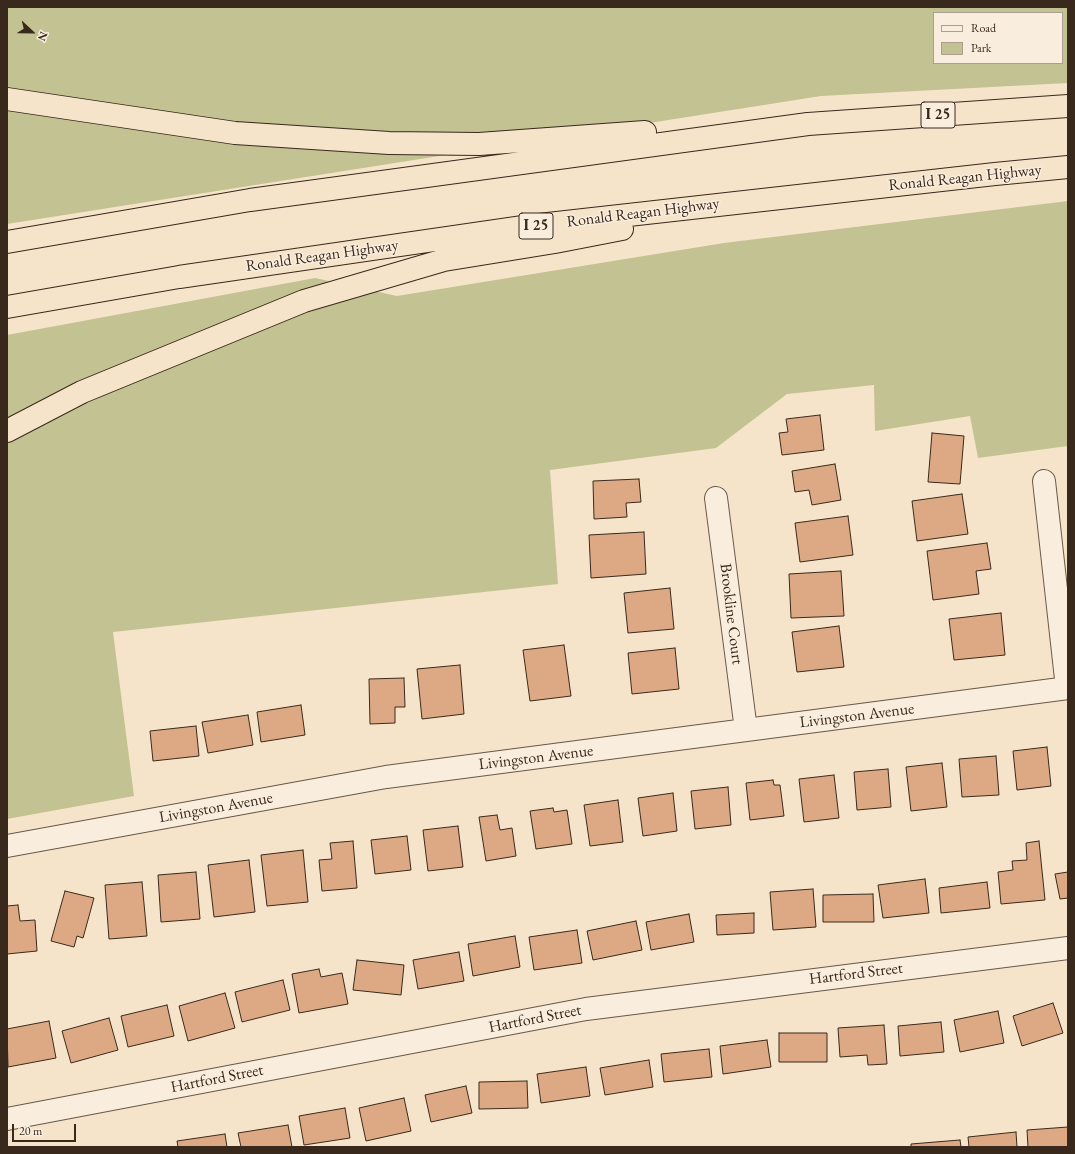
<!DOCTYPE html>
<style>
body{margin:0}
#map{position:relative;width:1075px;height:1154px;overflow:hidden;background:#f6e4ca;font-family:"EB Garamond",serif}
canvas{display:block}
.frame{position:absolute;inset:0;border:8px solid #39291c;pointer-events:none}
.legend{position:absolute;left:933px;top:12px;width:130px;height:52px;box-sizing:border-box;background:#f9eddd;border:1px solid #ac9f90;margin:0;padding:5px 7px;list-style:none;font-size:12px;color:#39291c}
.legend li{display:flex;align-items:center;gap:8px;height:20px}
.legend b{width:20px;border:1px solid #ac9f90}
.north{position:absolute;left:12px;top:12px;width:40px;height:40px;-webkit-text-stroke:3px #f9eddd;paint-order:stroke;rotate:112deg;font-size:11px;font-weight:700;line-height:16px;text-align:center;color:#39291c}
.north::after{content:'';display:block;margin:auto;width:14px;height:18px;background:#39291c;clip-path:polygon(50% 0,100% 100%,50% 72%,0 100%)}
.scale{position:absolute;left:12px;top:1124px;width:64px;height:18px;box-sizing:border-box;border:2px solid #39291c;border-top:0;padding-left:5px;font-size:12px;line-height:14px;white-space:nowrap;color:#39291c;-webkit-text-stroke:3px #f9eddd;paint-order:stroke}
</style>
<div id="map">
<canvas width="1075" height="1154"></canvas>
<div class="frame"></div>
<ul class="legend">
<li><b style="height:5px;background:#f9eddd"></b>Road</li>
<li><b style="height:11px;background:#c3c292"></b>Park</li>
</ul>
<div class="north">N</div>
<div class="scale">20 m</div>
</div>
<script>
const g = document.querySelector('canvas').getContext('2d');
g.lineJoin = 'round';
function paint(path, color) {
  g.fillStyle = color;
  g.fill(path, 'evenodd');
}
function poly(rows) {
  const path = new Path2D();
  for (const r of rows) {
    path.moveTo(r[0], r[1]);
    for (let i = 2; i < r.length; i += 2) path.lineTo(r[i], r[i + 1]);
  }
  return path;
}
function strokePath(path, color, width, dash) {
  g.strokeStyle = color;
  g.lineWidth = width;
  g.lineCap = dash ? 'butt' : 'round';
  g.setLineDash(dash || []);
  g.stroke(path);
}
function label(font, color, halo, rows, align = 'center') {
  g.font = font + ' "EB Garamond",serif';
  g.lineWidth = 3;
  g.setLineDash([]);
  g.textBaseline = 'middle';
  g.strokeStyle = halo;
  g.fillStyle = color;
  for (const [text, x, y, turn = 0] of rows) {
    g.save();
    g.translate(x, y);
    g.rotate((+turn || 0) * Math.PI / 180);
    g.textAlign = isNaN(turn) ? turn : align;
    if (halo) g.strokeText(text, 0, 0);
    g.fillText(text, 0, 0);
    g.restore();
  }
}
paint(poly([
 [7,7,1068,7,1068,83,821,96,7,224],
 [934,13,1062,13,1062,63,934,63],
 [1068,201,1068,446,978,458,970,416,875,431,874,385,787,394,716,448,550,470,558,584,113,632,134,796,7,819,7,335,315,278,397,296,724,243]
]), '#c3c292');
const building = poly([
 [820,415,824,450,782,455,779,433,788,432,786,419,820,415],
 [932,433,964,436,960,484,928,482,932,433],
 [835,464,841,500,812,505,809,490,795,492,792,471,835,464],
 [639,479,641,502,626,503,627,517,594,519,593,481,639,479],
 [962,494,968,534,917,541,912,501,962,494],
 [848,516,853,555,800,562,795,523,848,516],
 [644,532,646,574,591,578,589,535,644,532],
 [987,543,991,569,976,571,979,594,933,600,927,551,987,543],
 [841,571,844,616,791,618,789,574,841,571],
 [670,588,674,629,628,633,624,593,670,588],
 [1001,613,1005,655,954,660,949,619,1001,613],
 [839,626,844,667,797,672,792,632,839,626],
 [564,645,571,696,530,701,523,650,564,645],
 [675,648,679,689,632,694,628,653,675,648],
 [460,665,464,714,422,719,417,669,460,665],
 [404,678,405,707,395,707,395,723,370,724,369,679,404,678],
 [301,705,305,735,261,742,257,712,301,705],
 [248,715,253,745,208,753,202,722,248,715],
 [196,726,199,756,153,761,150,731,196,726],
 [1047,747,1051,786,1017,790,1013,751,1047,747],
 [996,756,999,795,962,797,959,759,996,756],
 [942,763,947,807,911,811,906,767,942,763],
 [888,769,891,807,857,810,854,772,888,769],
 [834,775,839,818,804,822,799,779,834,775],
 [773,780,774,785,780,785,784,816,750,820,746,783,773,780],
 [728,787,731,825,695,829,691,791,728,787],
 [673,793,677,831,643,836,638,798,673,793],
 [618,800,623,842,590,846,584,805,618,800],
 [553,808,554,812,567,810,572,844,536,849,530,811,553,808],
 [497,815,500,830,512,828,516,856,486,861,479,817,497,815],
 [458,826,463,867,428,871,423,830,458,826],
 [407,836,411,870,375,874,371,840,407,836],
 [353,841,357,888,322,891,319,860,332,859,330,843,353,841],
 [1039,841,1045,900,1001,904,998,872,1013,870,1012,861,1027,860,1026,843,1039,841],
 [303,850,308,902,267,906,261,855,303,850],
 [249,860,255,912,214,917,208,865,249,860],
 [196,872,200,919,161,922,158,875,196,872],
 [1068,872,1068,898,1060,899,1055,874,1068,872],
 [925,879,929,913,883,918,878,885,925,879],
 [142,882,147,936,109,939,105,885,142,882],
 [987,882,990,908,941,913,939,888,987,882],
 [813,889,816,927,773,930,770,892,813,889],
 [65,891,94,898,83,938,77,936,74,947,51,941,65,891],
 [873,894,874,922,823,922,823,895,873,894],
 [18,905,20,921,35,920,37,951,7,954,7,906,18,905],
 [754,913,754,933,717,935,716,915,754,913],
 [689,914,694,942,651,950,646,922,689,914],
 [636,921,642,950,593,960,587,931,636,921],
 [577,930,582,963,534,970,529,937,577,930],
 [515,936,520,967,473,976,468,944,515,936],
 [459,952,464,981,418,989,413,960,459,952],
 [357,960,404,965,401,995,353,990,357,960],
 [319,969,321,977,342,973,348,1004,299,1013,292,974,319,969],
 [283,980,290,1010,242,1022,235,992,283,980],
 [225,993,235,1028,188,1041,179,1006,225,993],
 [1053,1003,1063,1033,1022,1046,1013,1016,1053,1003],
 [167,1005,174,1036,128,1047,121,1016,167,1005],
 [998,1011,1004,1043,960,1052,954,1020,998,1011],
 [109,1018,118,1050,71,1063,62,1031,109,1018],
 [49,1021,56,1058,8,1067,7,1029,49,1021],
 [941,1022,944,1052,900,1056,898,1026,941,1022],
 [884,1025,887,1064,868,1065,867,1055,840,1057,838,1028,884,1025],
 [779,1033,827,1033,827,1062,779,1062,779,1033],
 [767,1040,771,1067,723,1074,720,1046,767,1040],
 [709,1049,712,1077,664,1082,661,1054,709,1049],
 [649,1060,653,1087,605,1095,600,1068,649,1060],
 [586,1067,590,1096,541,1103,537,1074,586,1067],
 [527,1081,528,1108,479,1109,479,1082,527,1081],
 [466,1086,472,1113,431,1122,425,1095,466,1086],
 [404,1098,411,1131,366,1141,359,1108,404,1098],
 [345,1108,350,1138,304,1145,299,1116,345,1108],
 [288,1125,292,1147,241,1147,238,1133,288,1125],
 [1068,1127,1068,1147,1028,1147,1027,1130,1068,1127],
 [1016,1132,1017,1147,969,1147,968,1137,1016,1132],
 [225,1134,227,1147,178,1147,177,1141,225,1134],
 [960,1140,961,1147,911,1147,911,1144,960,1140]
]);
paint(building, '#dda985');
strokePath(building, '#39291c', 1);
const minor = poly([
 [1044,481,1067,688],
 [716,498,746,730],
 [7,846,386,777,1068,688],
 [7,1119,586,1009,1068,948]
]);
const motorway = poly([
 [7,99,235,133,389,143,479,144,645,132],
 [7,242,250,200,808,124,1068,106],
 [7,307,179,277,530,226,995,174,1068,167],
 [7,431,82,392,304,301,444,260,555,242,622,229]
]);
strokePath(minor, '#685848', 24);
strokePath(motorway, '#39291c', 24);
strokePath(minor, '#f9eddd', 22);
strokePath(motorway, '#f6e4ca', 22);
for (const [x, y, w] of [
 [938,115,34],
 [536,226,34]
]) {
  const box = new Path2D();
  box.roundRect(x - w / 2, y - 13, w, 26, 3);
  g.fillStyle = '#f9eddd';
  g.fill(box);
  strokePath(box, '#39291c', 1);
}
label('bold 15px', '#39291c', null, [
 ["I 25",938,115],
 ["I 25",536,226]
]);
label('16px', '#39291c', '#f9eddd', [
 ["Ronald Reagan Highway",965,178,-6],
 ["Ronald Reagan Highway",643,213,-7],
 ["Ronald Reagan Highway",322,256,-8],
 ["Brookline Court",731,614,83],
 ["Livingston Avenue",857,716,-7],
 ["Livingston Avenue",536,758,-7],
 ["Livingston Avenue",216,808,-10],
 ["Hartford Street",856,974,-7],
 ["Hartford Street",535,1019,-11],
 ["Hartford Street",217,1079,-11]
]);
</script>
